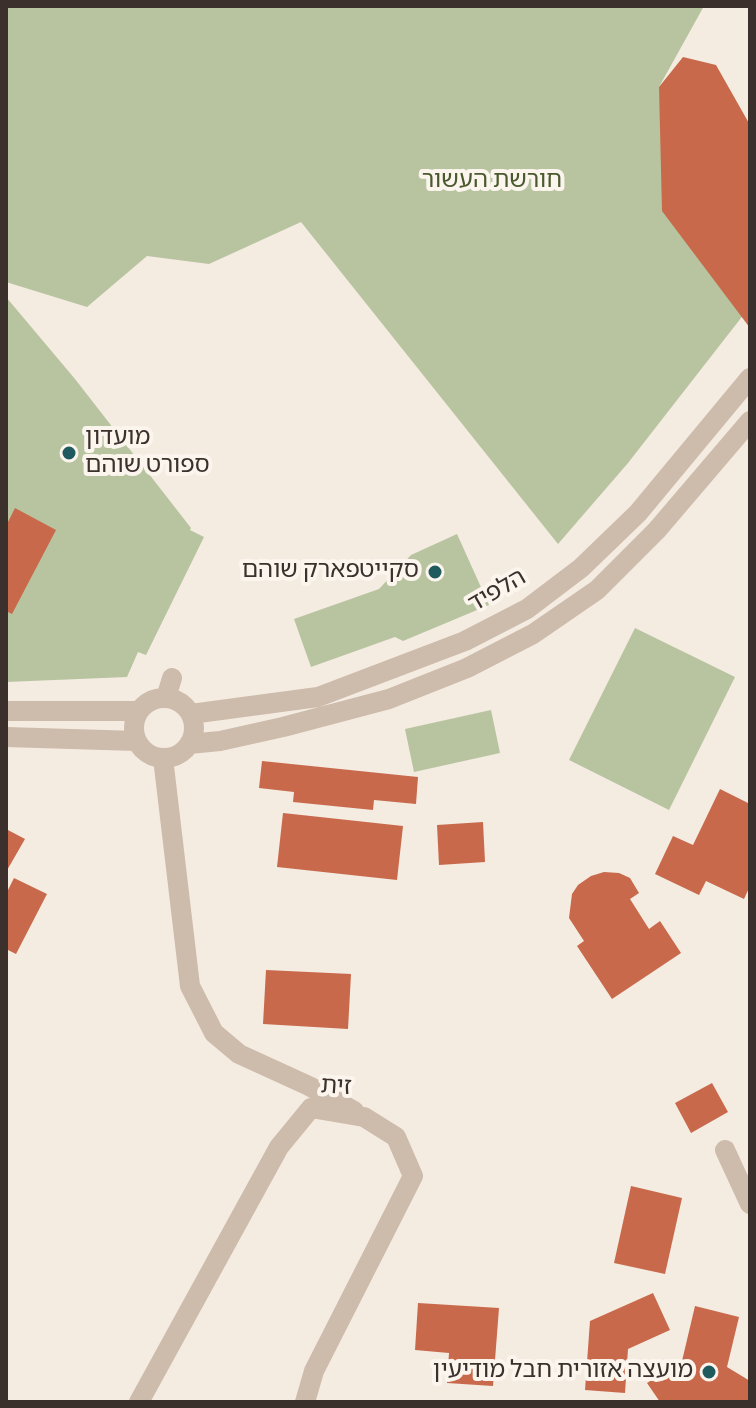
<!DOCTYPE html>
<meta charset="utf-8">
<style>
body{margin:0}
#map{position:relative;width:756px;height:1408px;overflow:hidden;background:#f4ebe1;font-family:"Source Sans 3",sans-serif}
canvas{display:block}
.frame{position:absolute;inset:0;border:8px solid #3b302b;pointer-events:none}
</style>
<div id="map">
<canvas width="756" height="1408"></canvas>
<div class="frame"></div>
</div>
<script>
const g = document.querySelector('canvas').getContext('2d');
g.lineJoin = 'round';
function paint(path, color) {
  g.fillStyle = color;
  g.fill(path, 'evenodd');
}
function poly(rows) {
  const path = new Path2D();
  for (const r of rows) {
    if (r.length === 3) {
      path.moveTo(r[0] + r[2], r[1]);
      path.arc(r[0], r[1], r[2], 0, 2 * Math.PI);
      continue;
    }
    path.moveTo(r[0], r[1]);
    for (let i = 2; i < r.length; i += 2) path.lineTo(r[i], r[i + 1]);
  }
  return path;
}
function strokePath(path, color, width, dash) {
  g.strokeStyle = color;
  g.lineWidth = width;
  g.lineCap = dash ? 'butt' : 'round';
  g.setLineDash(dash || []);
  g.stroke(path);
}
function label(font, color, halo, rows, align = 'center') {
  g.font = font + ' "Source Sans 3","Noto Sans Hebrew",sans-serif';
  g.lineWidth = 8;
  g.setLineDash([]);
  g.textBaseline = 'middle';
  g.strokeStyle = halo;
  g.fillStyle = color;
  for (const [text, x, y, turn = 0] of rows) {
    g.save();
    g.translate(x, y);
    g.rotate((+turn || 0) * Math.PI / 180);
    g.textAlign = isNaN(turn) ? turn : align;
    if (halo) g.strokeText(text, 0, 0);
    g.fillText(text, 0, 0);
    g.restore();
  }
}
paint(poly([
 [6,6,704,6,659,87,669,194,748,309,628,463,558,544,301,222,209,264,147,256,87,307,6,282],
 [6,297,75,379,191,528,190,530,204,537,146,655,138,652,127,677,6,682],
 [457,534,489,605,403,641,395,637,311,667,294,619,379,589,411,555],
 [635,628,735,677,669,810,569,760],
 [491,710,500,753,414,772,405,729]
]), '#b8c4a0');
paint(poly([
 [683,57,716,65,750,125,750,328,662,211,659,87],
 [15,508,56,530,12,614,6,611,6,526],
 [262,761,418,777,416,804,374,800,373,810,293,802,294,792,259,788],
 [720,789,750,804,750,886,744,899,706,881,699,895,655,874,673,836,693,845],
 [283,813,403,826,397,880,277,867],
 [483,822,485,862,439,865,437,825],
 [6,829,25,839,6,872],
 [604,872,619,873,630,878,639,893,630,899,649,929,660,921,681,953,612,999,577,946,584,941,569,918,572,894,578,885,591,876],
 [14,878,47,894,16,954,6,949,6,894],
 [266,970,351,974,348,1029,263,1024],
 [712,1083,728,1112,691,1133,675,1103],
 [631,1186,682,1198,665,1274,614,1263],
 [653,1293,670,1330,628,1349,625,1393,585,1390,590,1321],
 [418,1303,499,1308,493,1386,447,1383,449,1353,415,1350],
 [695,1306,739,1317,727,1367,750,1381,750,1402,660,1402,647,1383,682,1361]
]), '#c8694b');
strokePath(poly([
 [166,698,172,678],
 [164,728,30],
 [6,711,139,711],
 [191,714,318,697,465,641,527,609,581,568,638,513,750,378],
 [6,737,137,741],
 [189,744,220,741,283,727,389,699,467,668,533,634,597,590,657,530,750,421],
 [163,758,190,986,214,1033,239,1054,309,1086,354,1111],
 [725,1150,750,1204],
 [139,1402,279,1147,311,1108,364,1117,396,1137,413,1176,314,1371,305,1402]
]), '#cdbbac', 20);
for (const [x, y, r, color] of [
 [69,453,8,"#1f5a5e"],
 [435,572,8,"#1f5a5e"],
 [709,1372,8,"#1f5a5e"]
]) {
  const dot = new Path2D();
  dot.arc(x, y, r, 0, 2 * Math.PI);
  g.fillStyle = color;
  g.fill(dot);
  strokePath(dot, '#fbf5ee', 3);
}
label('24px', '#4a5a2e', '#fbf5ee', [
 ["חורשת העשור",492,182]
]);
label('24px', '#3b302b', '#fbf5ee', [
 ["מועדון",85,439,"left"],
 ["ספורט שוהם",85,467,"left"],
 ["סקייטפארק שוהם",419,572],
 ["מועצה אזורית חבל מודיעין",693,1372]
], 'right');
label('24px', '#3b302b', '#fbf5ee', [
 ["הלפיד",498,592,-30],
 ["זית",336,1088,4]
]);
</script>
